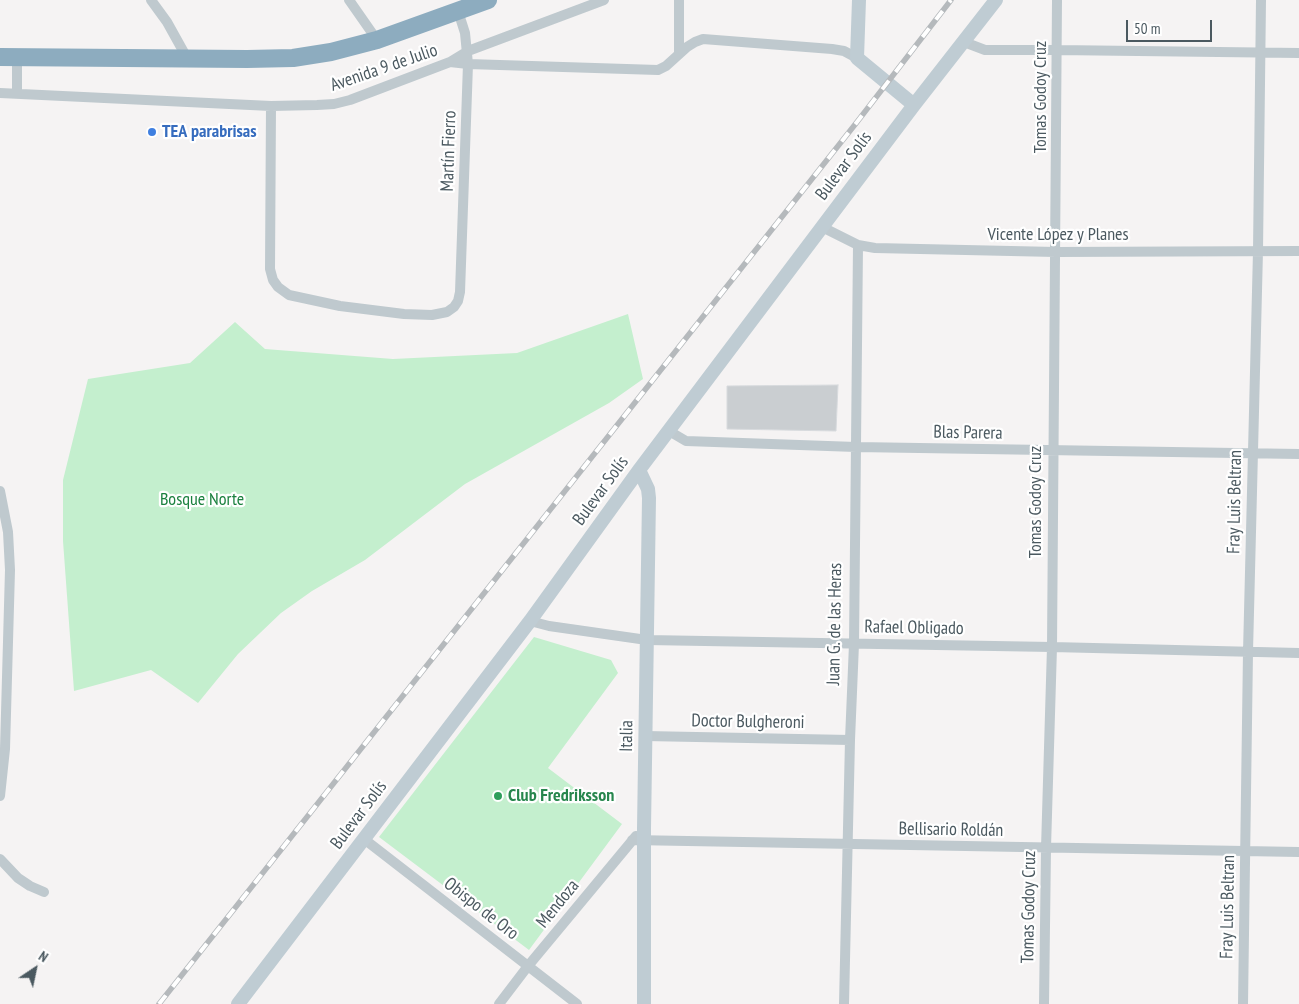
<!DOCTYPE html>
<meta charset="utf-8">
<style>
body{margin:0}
#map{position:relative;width:1299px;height:1004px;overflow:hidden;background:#f5f3f3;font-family:"PT Sans Narrow",sans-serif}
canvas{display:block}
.north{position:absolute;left:10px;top:944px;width:50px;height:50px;-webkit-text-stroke:4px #fff;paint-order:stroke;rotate:34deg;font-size:14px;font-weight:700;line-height:20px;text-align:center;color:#4b5960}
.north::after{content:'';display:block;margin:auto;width:18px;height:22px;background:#4b5960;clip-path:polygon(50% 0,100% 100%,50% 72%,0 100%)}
.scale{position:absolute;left:1126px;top:20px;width:86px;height:22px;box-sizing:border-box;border:2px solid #4b5960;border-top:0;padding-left:6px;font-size:15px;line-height:18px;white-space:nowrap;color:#4b5960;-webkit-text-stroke:4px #fff;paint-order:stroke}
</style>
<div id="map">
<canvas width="1299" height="1004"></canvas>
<div class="north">N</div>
<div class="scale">50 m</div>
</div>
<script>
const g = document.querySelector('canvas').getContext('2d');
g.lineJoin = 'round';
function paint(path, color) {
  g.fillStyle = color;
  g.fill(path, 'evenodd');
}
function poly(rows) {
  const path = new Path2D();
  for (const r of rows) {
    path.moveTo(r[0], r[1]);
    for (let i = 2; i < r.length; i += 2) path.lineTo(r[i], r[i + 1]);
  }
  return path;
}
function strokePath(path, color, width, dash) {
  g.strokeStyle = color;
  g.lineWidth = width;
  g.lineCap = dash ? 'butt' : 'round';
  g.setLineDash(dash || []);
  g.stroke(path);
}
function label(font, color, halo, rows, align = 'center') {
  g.font = font + ' "PT Sans Narrow",sans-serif';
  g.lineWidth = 4.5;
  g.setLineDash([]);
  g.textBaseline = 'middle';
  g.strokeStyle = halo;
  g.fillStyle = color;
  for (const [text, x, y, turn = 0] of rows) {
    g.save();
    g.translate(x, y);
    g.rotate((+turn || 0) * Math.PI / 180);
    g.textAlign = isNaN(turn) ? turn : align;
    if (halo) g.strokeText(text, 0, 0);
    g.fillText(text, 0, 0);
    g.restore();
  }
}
paint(poly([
 [628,314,643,379,609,403,465,484,365,560,312,591,281,613,238,654,198,703,151,670,74,691,63,541,63,480,88,379,190,363,235,322,265,349,393,359,517,353],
 [534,637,611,660,618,673,548,768,622,824,529,950,379,837]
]), '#c4efce');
const building = poly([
 [838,385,836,431,727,429,727,386,838,385]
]);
paint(building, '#caced1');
strokePath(building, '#d7dadd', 1);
strokePath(poly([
 [151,0,167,22,187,58],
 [349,0,377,40],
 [964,42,985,50,1057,50,1299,53],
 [679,54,679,0],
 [17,57,17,93],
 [450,62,468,51,604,0],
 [0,93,271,106,317,105,334,104,350,100,450,62,468,64,658,70,666,66,687,47,695,42,703,39,832,49,844,51,857,58],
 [271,106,270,269,273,280,278,287,289,295,340,306,404,314,432,315,447,312,454,307,458,301,460,292,468,64,465,33,458,11],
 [822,227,858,245,875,248,1056,252,1299,251],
 [669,431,686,441,856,447,1299,454],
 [0,491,8,532,10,570,5,749,0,796],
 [530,621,549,626,647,640,1052,647,1299,653],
 [645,736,850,740],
 [364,839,577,1004],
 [632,840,1299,852],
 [0,859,18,878,30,886,44,892],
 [499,1004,528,966,636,836],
 [844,1004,850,740,854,644,858,245],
 [1044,1004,1046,848,1052,647,1057,0],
 [1243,1004,1248,652,1258,251,1261,0]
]), '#bfc9ce', 10);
strokePath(poly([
 [859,0,857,58,914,105],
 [639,470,648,489,649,498,644,828,644,1004],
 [238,1004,530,621,639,470,914,105,996,0]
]), '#bfccd3', 14);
strokePath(poly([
 [0,57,247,59,293,58,331,52,377,40,488,0]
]), '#8dacbf', 18);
const rail = poly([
 [159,1004,857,122,951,0]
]);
strokePath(rail, '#b5b9bc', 5.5);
strokePath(rail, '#fff', 4, [11]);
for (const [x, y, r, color] of [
 [152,132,5,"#3f7fe0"],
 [498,796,5,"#2e9e5b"]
]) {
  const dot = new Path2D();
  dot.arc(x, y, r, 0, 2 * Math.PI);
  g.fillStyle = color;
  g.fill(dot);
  strokePath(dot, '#fff', 2);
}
label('18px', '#4b5960', '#fff', [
 ["Avenida 9 de Julio",384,68,-19],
 ["Tomas Godoy Cruz",1041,97,-90],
 ["Martín Fierro",449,151,-88],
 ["Bulevar Solís",844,166,-53],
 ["Vicente López y Planes",1058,235],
 ["Blas Parera",968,433,1],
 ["Bulevar Solís",601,491,-54],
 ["Tomas Godoy Cruz",1036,502,-90],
 ["Fray Luis Beltran",1235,502,-89],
 ["Juan G. de las Heras",835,624,-89],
 ["Rafael Obligado",914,628,1],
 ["Doctor Bulgheroni",748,722,1],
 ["Italia",627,736,-89],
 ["Bulevar Solís",359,815,-53],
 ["Bellisario Roldán",951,830,1],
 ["Mendoza",558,904,-51],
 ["Tomas Godoy Cruz",1029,907,-89],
 ["Fray Luis Beltran",1228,907,-89],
 ["Obispo de Oro",481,909,38]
]);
label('bold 18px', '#366cbe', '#fff', [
 ["TEA parabrisas",162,132]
], 'left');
label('18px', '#1b813f', '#fff', [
 ["Bosque Norte",202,500]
]);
label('bold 18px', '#27864d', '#fff', [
 ["Club Fredriksson",508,796]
], 'left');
</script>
